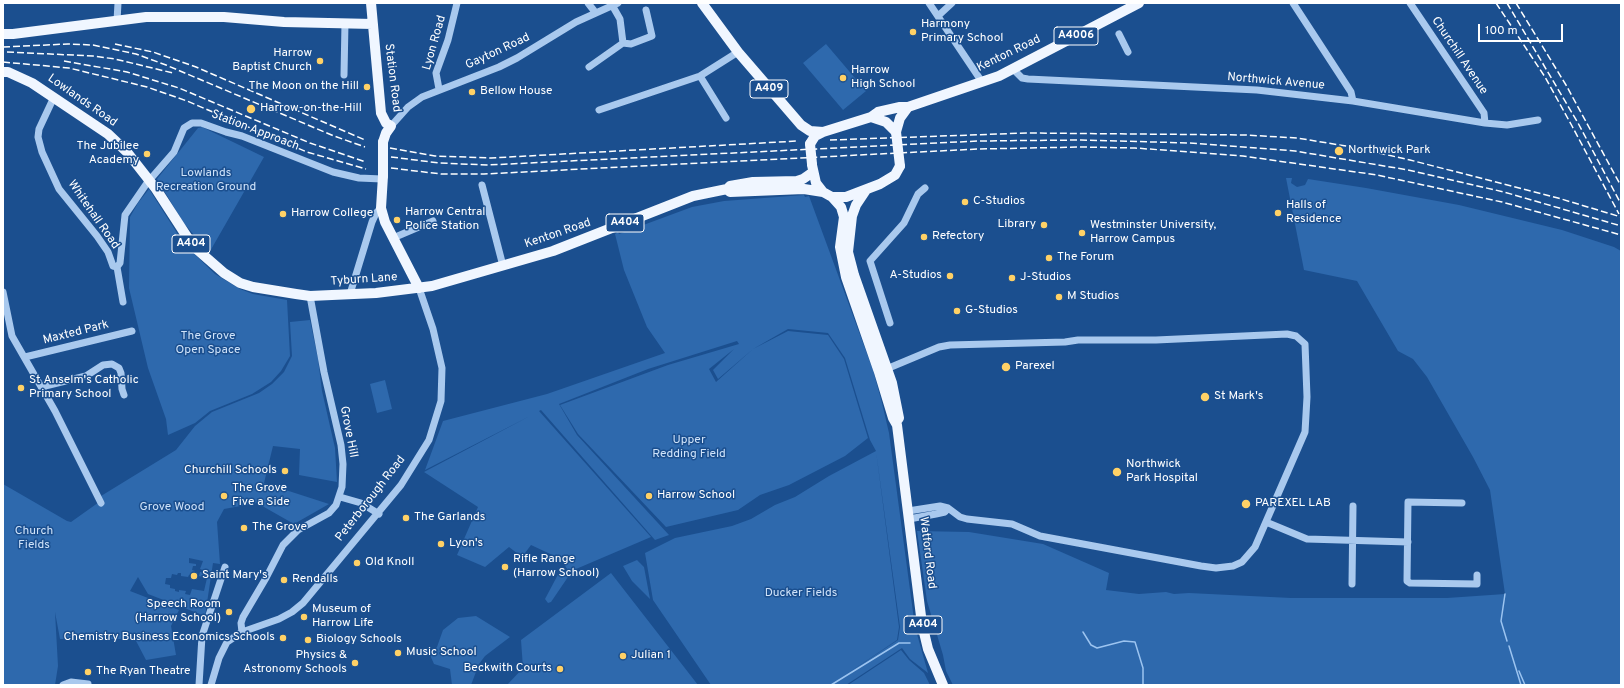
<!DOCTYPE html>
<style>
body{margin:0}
#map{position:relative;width:1624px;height:688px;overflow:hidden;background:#1b4f8f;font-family:Overpass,sans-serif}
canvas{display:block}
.frame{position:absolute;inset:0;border:4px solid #fff;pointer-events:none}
.scale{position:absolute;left:1478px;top:24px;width:85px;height:18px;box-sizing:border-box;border:2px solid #fff;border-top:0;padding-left:5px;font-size:12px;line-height:14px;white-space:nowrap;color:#fff;-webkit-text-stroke:3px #1b4f8f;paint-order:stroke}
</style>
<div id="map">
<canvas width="1624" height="688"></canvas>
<div class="frame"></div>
<div class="scale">100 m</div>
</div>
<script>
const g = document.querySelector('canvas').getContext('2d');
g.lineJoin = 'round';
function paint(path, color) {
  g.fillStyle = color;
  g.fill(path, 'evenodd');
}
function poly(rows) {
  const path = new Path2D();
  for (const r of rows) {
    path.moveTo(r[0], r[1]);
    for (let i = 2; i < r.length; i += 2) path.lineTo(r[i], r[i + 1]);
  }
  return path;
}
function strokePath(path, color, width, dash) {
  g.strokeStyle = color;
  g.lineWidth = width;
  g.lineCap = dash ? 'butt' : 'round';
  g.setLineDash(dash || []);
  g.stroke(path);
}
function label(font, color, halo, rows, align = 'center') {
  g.font = font + ' Overpass,sans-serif';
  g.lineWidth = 3;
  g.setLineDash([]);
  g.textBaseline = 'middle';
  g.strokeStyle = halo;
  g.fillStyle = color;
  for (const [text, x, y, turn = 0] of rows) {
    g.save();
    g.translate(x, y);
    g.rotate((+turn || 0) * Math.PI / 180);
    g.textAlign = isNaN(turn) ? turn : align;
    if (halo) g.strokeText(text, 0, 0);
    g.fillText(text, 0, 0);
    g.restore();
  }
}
paint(poly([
 [826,44,866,91,843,110,803,63],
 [202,127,264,157,209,253,183,222,157,179,198,128],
 [1286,178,1292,178,1291,183,1297,187,1305,185,1308,179,1366,188,1459,205,1562,230,1614,247,1621,251,1621,685,953,685,946,671,943,655,927,601,917,531,969,532,1043,544,1109,573,1106,590,1139,594,1166,592,1174,594,1189,593,1291,598,1447,598,1505,594,1490,490,1473,457,1427,377,1413,359,1398,351,1357,281,1304,270],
 [149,189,184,244,215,274,240,289,253,294,287,300,290,356,281,371,271,382,252,394,210,411,195,423,168,435,166,419,148,368,129,288,130,217,138,203],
 [804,195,805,197,809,196,873,370,882,403,889,433,915,627,928,673,910,659,902,648,846,685,711,685,653,600,645,553,675,538,732,526,751,519,775,505,795,497,829,476,876,451,899,627,897,640,845,675,898,640,900,627,876,451,870,440,845,358,828,333,788,329,753,349,788,331,828,335,844,359,868,438,845,456,789,485,760,495,738,510,666,527,578,434,560,405,668,365,739,344,737,341,648,369,559,404,577,435,669,535,655,540,541,410,539,411,651,537,569,572,561,559,531,545,522,557,509,547,485,567,457,555,478,507,424,472,530,416,425,470,443,421,547,394,665,353,647,327,624,270,615,234,618,232,619,234,692,207,724,201],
 [734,349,713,370,718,379,753,349,716,382,709,369],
 [310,320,318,359,322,391,335,448,337,482,299,475,300,449,273,446,264,483,329,504,294,524,257,503,224,509,217,522,220,564,213,563,205,616,148,594,138,577,130,591,179,610,171,626,176,655,146,660,135,639,60,639,55,612,58,666,55,685,3,685,3,484,67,521,71,522,102,500,101,496,176,450,195,426,212,412,259,393,272,384,284,372,292,356,290,322],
 [189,558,203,561,200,569,203,570,203,572,200,572,199,576,207,578,204,591,192,589,190,595,185,594,186,591,179,590,179,592,175,591,175,589,170,588,170,585,165,584,166,578,171,578,172,574,177,575,178,573,181,573,181,576,188,577,189,575,194,576,195,571,192,570,193,566,196,566,196,564,189,563],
 [385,380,392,409,377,413,370,384],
 [637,560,644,567,650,599,632,581,623,566],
 [562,567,568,577,551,602,548,603,545,599],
 [611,573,698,685,507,685,523,668,521,640],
 [476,616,510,637,485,656,479,664,471,685,452,685,450,669,434,664,430,655,437,647,443,630,458,618],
 [901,650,909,660,924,673,930,685,848,685]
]), '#2e69ad');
strokePath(poly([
 [1505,594,1501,621,1507,641],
 [1083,632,1091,645,1097,648,1124,641,1135,642,1143,668,1143,685],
 [1509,646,1521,685],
 [1519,671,1525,685],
 [831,685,899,643,910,643]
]), '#9cc4f0', 1.5);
strokePath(poly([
 [588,3,595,12],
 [929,3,982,82],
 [1293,3,1351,92,1353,101],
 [1410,3,1484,113,1485,123],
 [938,16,952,3],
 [117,21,118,3],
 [1119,34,1128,52],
 [623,43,631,44,652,36,646,10],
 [589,67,623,43,620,19,612,5],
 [1013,69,1022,78,1028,79,1257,90,1353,101,1485,123,1507,125,1538,120],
 [344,75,345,23],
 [700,76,726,118],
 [439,89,436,73,448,40,457,3],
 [54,97,39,129,38,137,42,152,59,189,97,236,108,252,113,266,117,267,123,302],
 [599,110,700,76,738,52],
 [391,126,408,107,422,97,499,67,517,58,576,22,618,3],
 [482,185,503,266],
 [393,238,433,221],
 [117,267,120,263,125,215,147,183,174,152,184,128,192,123,201,123,226,132,242,136,333,172,359,178,382,179],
 [3,292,12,336,55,411,101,503],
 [350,294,372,222,376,213,381,208],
 [890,323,870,261,904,223,918,194,925,188],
 [25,357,132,331],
 [884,370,939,347,950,345,1065,342,1078,340,1156,340,1287,334,1296,336,1305,344,1307,397,1305,432,1255,547,1242,562,1233,566,1216,568,1201,566,1040,536,1012,524,967,519,960,517,948,508,940,506,908,511],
 [41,387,86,376,103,365,112,364,119,368,121,373,122,389,124,395],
 [340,497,361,503,379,514],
 [1462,503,1408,502,1407,581,1410,583,1477,584,1477,575],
 [909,519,936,514,945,512,948,508],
 [1266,522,1307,539,1408,542],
 [1352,584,1353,506],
 [242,632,241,623,243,617,266,578,283,545,298,530,329,513,336,505,342,487,343,464,341,445,324,372,310,296],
 [63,685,71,682,88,684],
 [199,685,202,636,225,567],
 [211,685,219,658,227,642,242,632,279,619,292,612,303,603,401,485,429,440,441,401,442,368,433,329,419,288]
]), '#a9c9ee', 7);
strokePath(poly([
 [371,3,381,113,386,123,391,126,386,133,383,142],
 [702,3,738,52,801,125,810,131,823,132],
 [3,34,13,34,146,17,224,17,284,22,373,24],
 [3,72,8,72,32,83,108,134,127,152,156,189,193,246,224,273,240,283,253,287,296,294,310,296,376,293,432,286,553,251,693,196,727,189,730,186,753,182,797,181,803,179,813,172],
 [871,117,878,112,900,107,908,107,999,76,1139,3],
 [810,144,815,136,823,132,871,117,886,122,896,132,900,118,908,107],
 [812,165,816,183,823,192,832,197,846,197,880,184,895,175,900,166],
 [383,176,381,208,385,222,419,288],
 [727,189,730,192,804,189,823,192],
 [866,190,856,205,852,216,848,252,854,275,892,383,899,418,896,422],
 [832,197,841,207,844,217,840,247,846,277,879,372,893,418,897,425,922,624,928,649,943,685]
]), '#f0f6ff', 10);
strokePath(poly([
 [1496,3,1545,77,1572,126,1619,214],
 [1507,3,1578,123,1621,204],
 [1516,3,1566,85,1621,186],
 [115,44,153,52,196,67,365,140],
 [3,47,68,44,93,45,136,54,166,65,334,136,365,147],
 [7,52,93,56,115,59,173,73],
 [64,61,127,72,179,88,310,143,366,162],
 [3,62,69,68,147,87,187,101,307,152,366,169],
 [830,140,1027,133,1245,135,1297,138,1352,147,1410,160,1558,198,1621,217],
 [390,148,435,156,491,158,798,141],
 [391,157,439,163,488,165,978,141,1081,140,1190,143,1295,151,1408,170,1504,192,1621,226],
 [391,168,441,174,484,174,978,149,1081,147,1135,148,1243,156,1377,175,1502,202,1621,235]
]), '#fff', 1.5, [7, 3]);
strokePath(poly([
 [896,132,900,166],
 [810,144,812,164],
 [383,176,383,142]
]), '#f0f6ff', 10);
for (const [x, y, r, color] of [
 [913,32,4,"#ffd166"],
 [320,61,4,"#ffd166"],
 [843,78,4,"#ffd166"],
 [367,87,4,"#ffd166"],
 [472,92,4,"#ffd166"],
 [251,109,5,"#ffd166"],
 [1339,151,5,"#ffd166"],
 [147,154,4,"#ffd166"],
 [965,202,4,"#ffd166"],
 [1278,213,4,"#ffd166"],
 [283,214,4,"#ffd166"],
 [397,220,4,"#ffd166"],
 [1044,225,4,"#ffd166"],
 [1082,233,4,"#ffd166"],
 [924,237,4,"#ffd166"],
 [1049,258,4,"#ffd166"],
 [950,276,4,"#ffd166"],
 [1012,278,4,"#ffd166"],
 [1059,297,4,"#ffd166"],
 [957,311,4,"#ffd166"],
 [1006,367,5,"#ffd166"],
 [21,388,4,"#ffd166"],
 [1205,397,5,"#ffd166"],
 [285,471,4,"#ffd166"],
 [1117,472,5,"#ffd166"],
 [224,496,4,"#ffd166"],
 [649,496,4,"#ffd166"],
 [1246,504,5,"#ffd166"],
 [406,518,4,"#ffd166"],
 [244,528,4,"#ffd166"],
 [441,544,4,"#ffd166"],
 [357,563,4,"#ffd166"],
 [505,567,4,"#ffd166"],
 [194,576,4,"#ffd166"],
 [284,580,4,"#ffd166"],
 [229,612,4,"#ffd166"],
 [304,617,4,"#ffd166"],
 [283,638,4,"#ffd166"],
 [308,640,4,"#ffd166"],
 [398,653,4,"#ffd166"],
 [623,656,4,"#ffd166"],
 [355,663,4,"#ffd166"],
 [560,669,4,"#ffd166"],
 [88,672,4,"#ffd166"]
]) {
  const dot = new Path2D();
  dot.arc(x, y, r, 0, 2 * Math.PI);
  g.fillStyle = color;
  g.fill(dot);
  strokePath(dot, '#1b4f8f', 1.5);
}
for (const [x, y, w] of [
 [1076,36,44],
 [769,89,38],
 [625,223,38],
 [191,244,38],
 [923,625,38]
]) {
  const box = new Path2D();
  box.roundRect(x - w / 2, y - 9, w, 18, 3);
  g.fillStyle = '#1b4f8f';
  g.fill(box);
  strokePath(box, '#fff', 1);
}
label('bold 11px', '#fff', null, [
 ["A4006",1076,36],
 ["A409",769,89],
 ["A404",625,223],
 ["A404",191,244],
 ["A404",923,625]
]);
label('12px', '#fff', '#1b4f8f', [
 ["Harmony",921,25],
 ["Primary School",921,39],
 ["Harrow",312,54,"right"],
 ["Baptist Church",312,68,"right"],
 ["Harrow",851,71],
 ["High School",851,85],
 ["The Moon on the Hill",359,87,"right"],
 ["Bellow House",480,92],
 ["Harrow-on-the-Hill",260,109],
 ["The Jubilee",139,147,"right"],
 ["Academy",139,161,"right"],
 ["Northwick Park",1348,151],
 ["C-Studios",973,202],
 ["Halls of",1286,206],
 ["Residence",1286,220],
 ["Harrow Central",405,213],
 ["Police Station",405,227],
 ["Harrow College",291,214],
 ["Library",1036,225,"right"],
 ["Westminster University,",1090,226],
 ["Harrow Campus",1090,240],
 ["Refectory",932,237],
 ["The Forum",1057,258],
 ["A-Studios",942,276,"right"],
 ["J-Studios",1020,278],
 ["M Studios",1067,297],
 ["G-Studios",965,311],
 ["Parexel",1015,367],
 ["St Anselm's Catholic",29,381],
 ["Primary School",29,395],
 ["St Mark's",1214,397],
 ["Northwick",1126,465],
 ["Park Hospital",1126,479],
 ["Churchill Schools",277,471,"right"],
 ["The Grove",232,489],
 ["Five a Side",232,503],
 ["Harrow School",657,496],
 ["PAREXEL LAB",1255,504],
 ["The Garlands",414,518],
 ["The Grove",252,528],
 ["Lyon's",449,544],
 ["Rifle Range",513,560],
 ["(Harrow School)",513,574],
 ["Old Knoll",365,563],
 ["Saint Mary's",202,576],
 ["Rendalls",292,580],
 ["Speech Room",221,605,"right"],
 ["(Harrow School)",221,619,"right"],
 ["Museum of",312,610],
 ["Harrow Life",312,624],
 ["Chemistry Business Economics Schools",275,638,"right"],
 ["Biology Schools",316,640],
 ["Music School",406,653],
 ["Physics &",347,656,"right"],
 ["Astronomy Schools",347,670,"right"],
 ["Julian 1",631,656],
 ["Beckwith Courts",552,669,"right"],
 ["The Ryan Theatre",96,672]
], 'left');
label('12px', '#fff', '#1b4f8f', [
 ["Lyon Road",435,43,-74],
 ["Gayton Road",498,52,-25],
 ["Kenton Road",1009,54,-26],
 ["Churchill Avenue",1459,56,56],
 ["Station Road",392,78,83],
 ["Northwick Avenue",1276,82,5],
 ["Lowlands Road",82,101,35],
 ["Station Approach",255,131,21],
 ["Whitehall Road",93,215,55],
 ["Kenton Road",558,234,-19],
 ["Tyburn Lane",364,280,-4],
 ["Maxted Park",76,333,-14],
 ["Grove Hill",348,432,79],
 ["Peterborough Road",371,499,-52],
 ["Watford Road",927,553,83]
]);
label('12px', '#cfe3fa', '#1b4f8f', [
 ["Lowlands",206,174],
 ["Recreation Ground",206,188],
 ["The Grove",208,337],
 ["Open Space",208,351],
 ["Upper",689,441],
 ["Redding Field",689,455],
 ["Grove Wood",172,508],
 ["Church",34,532],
 ["Fields",34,546],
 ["Ducker Fields",801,594]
]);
</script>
